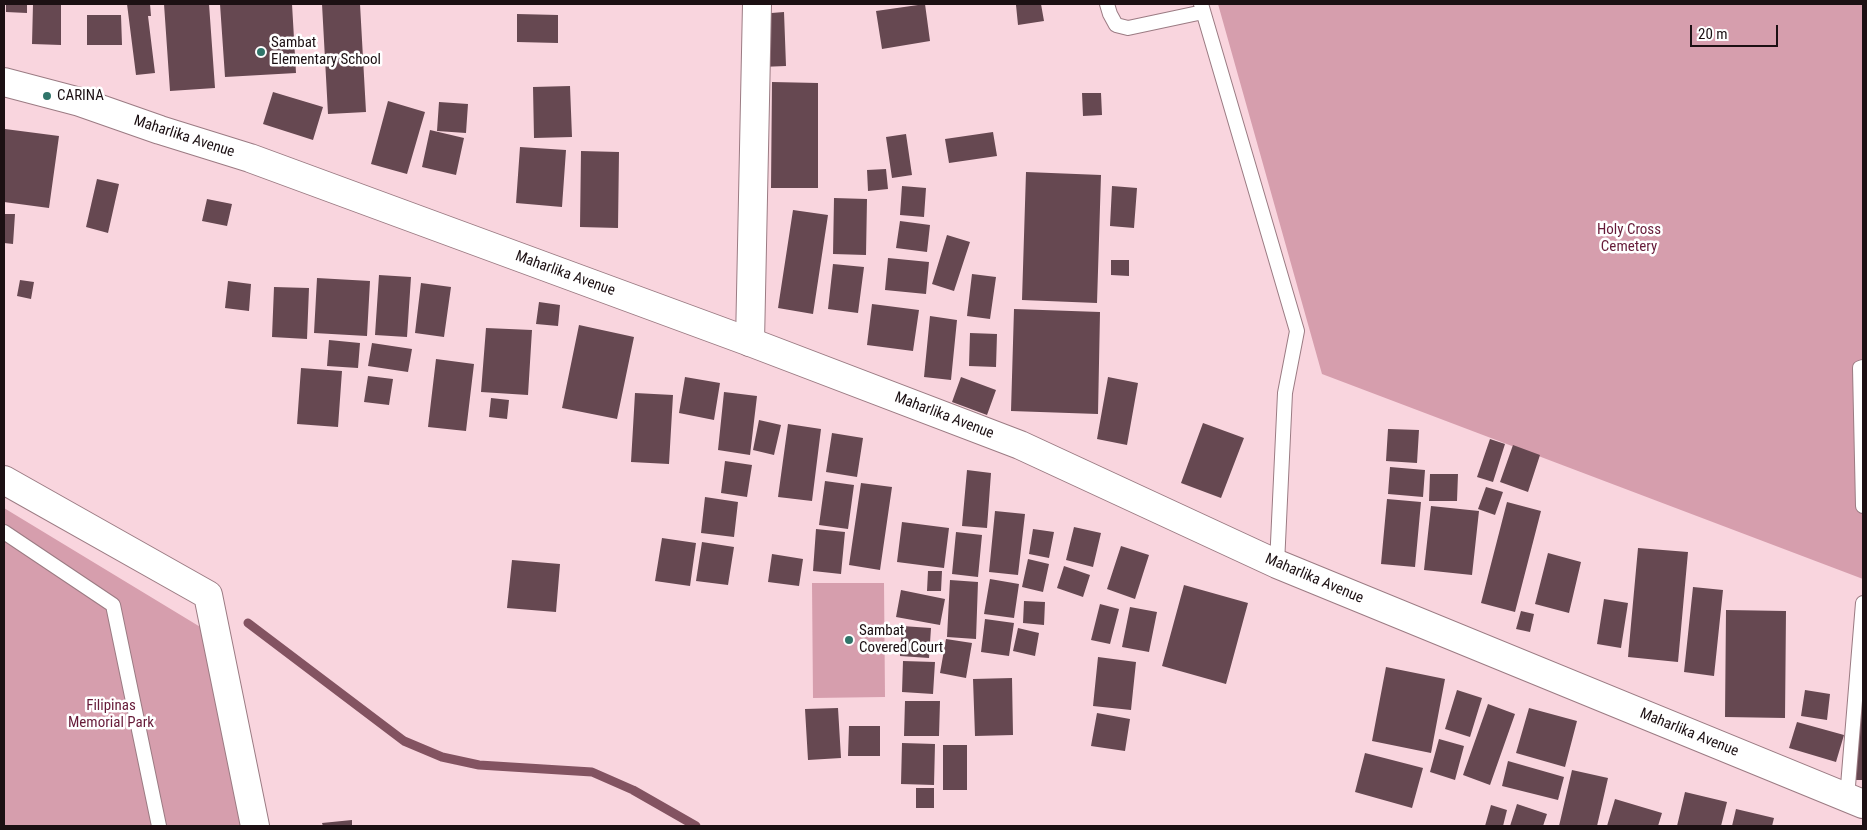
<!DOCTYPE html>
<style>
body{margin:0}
#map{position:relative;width:1867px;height:830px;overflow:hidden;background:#f9d5de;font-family:"Roboto Condensed",sans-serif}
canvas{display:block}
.frame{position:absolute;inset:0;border:5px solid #1c1013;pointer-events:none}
.scale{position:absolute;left:1690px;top:25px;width:88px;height:22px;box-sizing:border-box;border:2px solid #1c1013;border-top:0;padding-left:6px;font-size:15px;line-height:18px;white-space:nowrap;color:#1c1013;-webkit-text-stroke:4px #fff;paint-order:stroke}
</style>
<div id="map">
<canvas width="1867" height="830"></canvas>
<div class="frame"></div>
<div class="scale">20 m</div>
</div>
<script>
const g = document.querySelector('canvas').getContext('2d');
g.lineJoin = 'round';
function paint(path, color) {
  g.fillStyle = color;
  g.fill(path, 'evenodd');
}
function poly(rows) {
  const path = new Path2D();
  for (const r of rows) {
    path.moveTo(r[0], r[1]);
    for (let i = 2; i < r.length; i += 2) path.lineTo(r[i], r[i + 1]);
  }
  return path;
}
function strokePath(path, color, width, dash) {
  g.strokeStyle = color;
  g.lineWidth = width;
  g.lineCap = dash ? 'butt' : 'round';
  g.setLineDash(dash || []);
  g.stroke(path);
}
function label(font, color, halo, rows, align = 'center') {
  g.font = font + ' "Roboto Condensed",sans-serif';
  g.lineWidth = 5;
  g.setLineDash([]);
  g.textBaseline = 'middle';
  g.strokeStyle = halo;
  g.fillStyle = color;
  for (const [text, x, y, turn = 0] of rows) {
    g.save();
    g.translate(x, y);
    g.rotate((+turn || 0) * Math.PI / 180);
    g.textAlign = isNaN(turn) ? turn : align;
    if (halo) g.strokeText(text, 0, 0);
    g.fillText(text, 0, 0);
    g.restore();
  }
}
paint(poly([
 [1218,4,1863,4,1863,579,1322,374],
 [4,508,202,628,245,826,4,826],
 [812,583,884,583,885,697,813,698]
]), '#d69ead');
strokePath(poly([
 [248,623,404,741,442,757,479,765,592,772,633,790,696,826]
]), '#835361', 9);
paint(poly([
 [6,4,27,4,27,13,6,12],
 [33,4,61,4,61,45,32,44],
 [127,4,150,4,151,16,148,16,155,73,136,75],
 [164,4,209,4,215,88,170,91],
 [220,4,292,4,296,73,225,77],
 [322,4,360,4,366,112,328,114],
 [925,4,930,41,882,49,876,11],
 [1027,4,1041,4,1044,21,1018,25,1016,5],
 [784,12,786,66,761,67,759,14],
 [517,14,558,15,558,43,517,42],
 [87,15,121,15,122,45,87,45],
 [772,82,818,83,818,188,771,188],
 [570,86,572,137,534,138,533,87],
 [273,92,323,107,313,140,263,124],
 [1082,93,1101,93,1102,115,1083,116],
 [388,101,425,112,407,174,371,164],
 [439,102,468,104,466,133,437,131],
 [5,129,59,136,49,208,4,202,4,142],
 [430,130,464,138,456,175,422,167],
 [993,132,997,156,949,163,945,139],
 [906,134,912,175,892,178,886,137],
 [520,147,566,150,562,207,516,203],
 [581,151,619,152,618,228,580,227],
 [886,169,888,189,868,191,867,170],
 [1026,172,1101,175,1097,303,1022,300],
 [97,179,119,184,108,233,86,227],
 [902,186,926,188,924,217,900,215],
 [1112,186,1137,188,1134,228,1110,226],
 [834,198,867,199,866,255,833,254],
 [207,199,232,204,227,226,202,221],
 [793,210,828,215,813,314,778,308],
 [4,214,15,214,13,244,4,243],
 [900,221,930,225,927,252,896,248],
 [947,235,970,242,954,291,932,284],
 [888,258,929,262,926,294,885,290],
 [1111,260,1129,260,1129,276,1111,275],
 [833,264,864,267,858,313,828,309],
 [972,274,996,277,990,319,967,316],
 [379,275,411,277,407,337,375,335],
 [317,278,370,281,367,336,314,333],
 [20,280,34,282,31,299,17,296],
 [228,281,251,284,249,311,225,308],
 [421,283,451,287,444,337,415,333],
 [274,287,309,288,307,339,272,337],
 [539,302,560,305,558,326,536,324],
 [872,304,919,310,913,351,867,345],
 [1014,309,1100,312,1098,414,1011,411],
 [930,316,957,320,951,380,924,377],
 [579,325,634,337,617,419,562,408],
 [486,328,532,330,528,395,481,392],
 [970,333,997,334,996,367,969,366],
 [329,340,360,343,358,368,327,366],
 [372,343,412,349,408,372,368,366],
 [436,359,474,364,466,431,428,427],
 [301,368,342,371,338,427,297,424],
 [368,376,393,379,389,405,364,402],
 [685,377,720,383,714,420,679,413],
 [961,377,996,390,987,415,952,402],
 [1108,377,1138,383,1127,445,1097,439],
 [724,392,757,396,750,455,718,450],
 [635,393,673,395,669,464,631,462],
 [491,398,509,400,507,419,489,417],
 [759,420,781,425,774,455,753,450],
 [1203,423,1244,438,1221,498,1181,483],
 [788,424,821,429,812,501,778,497],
 [1388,429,1419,430,1417,463,1386,461],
 [832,433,863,438,857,477,826,472],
 [1490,439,1505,444,1493,482,1477,477],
 [1513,445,1540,455,1528,492,1500,482],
 [725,461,752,465,747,497,721,493],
 [1390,467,1425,470,1423,497,1388,494],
 [967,470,991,473,987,528,962,526],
 [1430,474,1458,474,1457,501,1429,501],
 [825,481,854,485,848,529,819,525],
 [861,483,892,487,880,570,849,565],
 [1486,487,1503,492,1495,515,1478,509],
 [705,497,738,502,734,537,701,533],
 [1387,499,1421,502,1415,567,1381,564],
 [1507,502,1541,511,1515,612,1481,603],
 [1431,506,1479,511,1472,575,1424,570],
 [995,511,1025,514,1018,575,989,572],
 [902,522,949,528,944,568,897,562],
 [1074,527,1101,533,1093,567,1066,560],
 [816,529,845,532,841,574,813,571],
 [1033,529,1054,532,1049,558,1029,554],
 [956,532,982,535,978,577,952,574],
 [662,538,696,543,690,586,655,581],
 [702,542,734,547,728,585,696,581],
 [1121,546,1149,555,1135,599,1107,589],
 [1638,548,1688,552,1678,662,1628,657],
 [1548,553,1581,562,1569,613,1535,604],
 [772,554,803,559,799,586,768,582],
 [1028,559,1049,564,1043,592,1022,587],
 [512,560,560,564,556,612,507,608],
 [1064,566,1090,575,1083,597,1057,588],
 [928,571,942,571,941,591,927,591],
 [990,579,1019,584,1014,618,984,614],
 [950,580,978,582,976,639,947,637],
 [1184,585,1248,603,1226,684,1162,666],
 [1693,587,1723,590,1714,676,1684,672],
 [901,590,945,599,940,625,896,617],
 [1604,599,1628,603,1621,648,1597,644],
 [1024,601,1045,602,1044,625,1023,623],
 [1100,604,1119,609,1110,644,1091,640],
 [1130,607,1157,612,1149,652,1122,647],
 [1726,610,1786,611,1785,718,1725,717],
 [1521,611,1534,614,1530,632,1516,629],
 [985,619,1014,623,1009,656,981,652],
 [902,626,931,628,929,658,900,656],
 [1018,628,1039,633,1035,656,1013,651],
 [946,639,972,643,966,678,940,673],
 [1098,657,1136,662,1131,710,1093,706],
 [903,661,935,662,933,694,902,692],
 [1386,667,1445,679,1431,753,1372,741],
 [1012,678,1013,735,975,736,973,679],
 [1457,690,1482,698,1470,737,1445,729],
 [1805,690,1830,694,1827,720,1801,716],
 [905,701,940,701,939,736,904,736],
 [1858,701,1863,702,1863,780,1852,780],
 [1488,704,1515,714,1490,785,1463,775],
 [838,708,841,758,808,760,805,709],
 [1529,708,1577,721,1565,767,1516,753],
 [1097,713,1130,719,1125,751,1091,746],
 [1797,722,1844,735,1836,762,1789,748],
 [849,726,880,726,880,756,848,756],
 [1439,739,1464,746,1455,780,1430,772],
 [902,743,935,744,934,785,901,784],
 [943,745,967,745,967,790,943,790],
 [1365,753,1423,768,1412,808,1355,792],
 [1508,761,1564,777,1558,800,1502,786],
 [1572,770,1608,778,1597,826,1559,826],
 [916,788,934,788,934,808,916,808],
 [1685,792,1727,802,1721,826,1677,826],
 [1615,799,1662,813,1658,826,1607,826],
 [1517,804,1547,814,1543,826,1510,826],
 [1491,805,1507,810,1503,826,1485,826],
 [1736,809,1774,818,1772,826,1732,826],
 [352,820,352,826,323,826,322,823]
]), '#664851');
const lane = poly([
 [1107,4,1110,14,1116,25,1128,28,1203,12],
 [1201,4,1297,331,1285,393,1277,564],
 [1863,367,1860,368,1863,506],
 [4,532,113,605,159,826],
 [1847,798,1863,603]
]);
const street = poly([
 [750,342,757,4],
 [4,480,208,595,255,826]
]);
const secondary = poly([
 [4,82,80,102,160,130,250,158,750,342,1020,445,1277,564,1863,804]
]);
strokePath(lane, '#9b7b83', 16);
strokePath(street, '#9b7b83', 30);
strokePath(secondary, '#9b7b83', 30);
strokePath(lane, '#fff', 14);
strokePath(street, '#fff', 28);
strokePath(secondary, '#fff', 28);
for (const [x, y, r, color] of [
 [261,52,5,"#30756a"],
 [47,96,5,"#30756a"],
 [849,640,5,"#30756a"]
]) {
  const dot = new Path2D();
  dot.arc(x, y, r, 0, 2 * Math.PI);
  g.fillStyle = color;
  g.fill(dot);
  strokePath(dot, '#fff', 2);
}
label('15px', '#1c1013', '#fff', [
 ["Sambat",271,43],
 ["Elementary School",271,60],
 ["CARINA",57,96],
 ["Sambat",859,631],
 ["Covered Court",859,648]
], 'left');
label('15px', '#1c1013', '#fff', [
 ["Maharlika Avenue",184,137,18],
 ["Maharlika Avenue",565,274,20],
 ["Maharlika Avenue",944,416,21],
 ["Maharlika Avenue",1314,579,23],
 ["Maharlika Avenue",1689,733,22]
]);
label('15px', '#661a38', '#fff', [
 ["Holy Cross",1629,230],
 ["Cemetery",1629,247],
 ["Filipinas",111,706],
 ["Memorial Park",111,723]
]);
</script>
